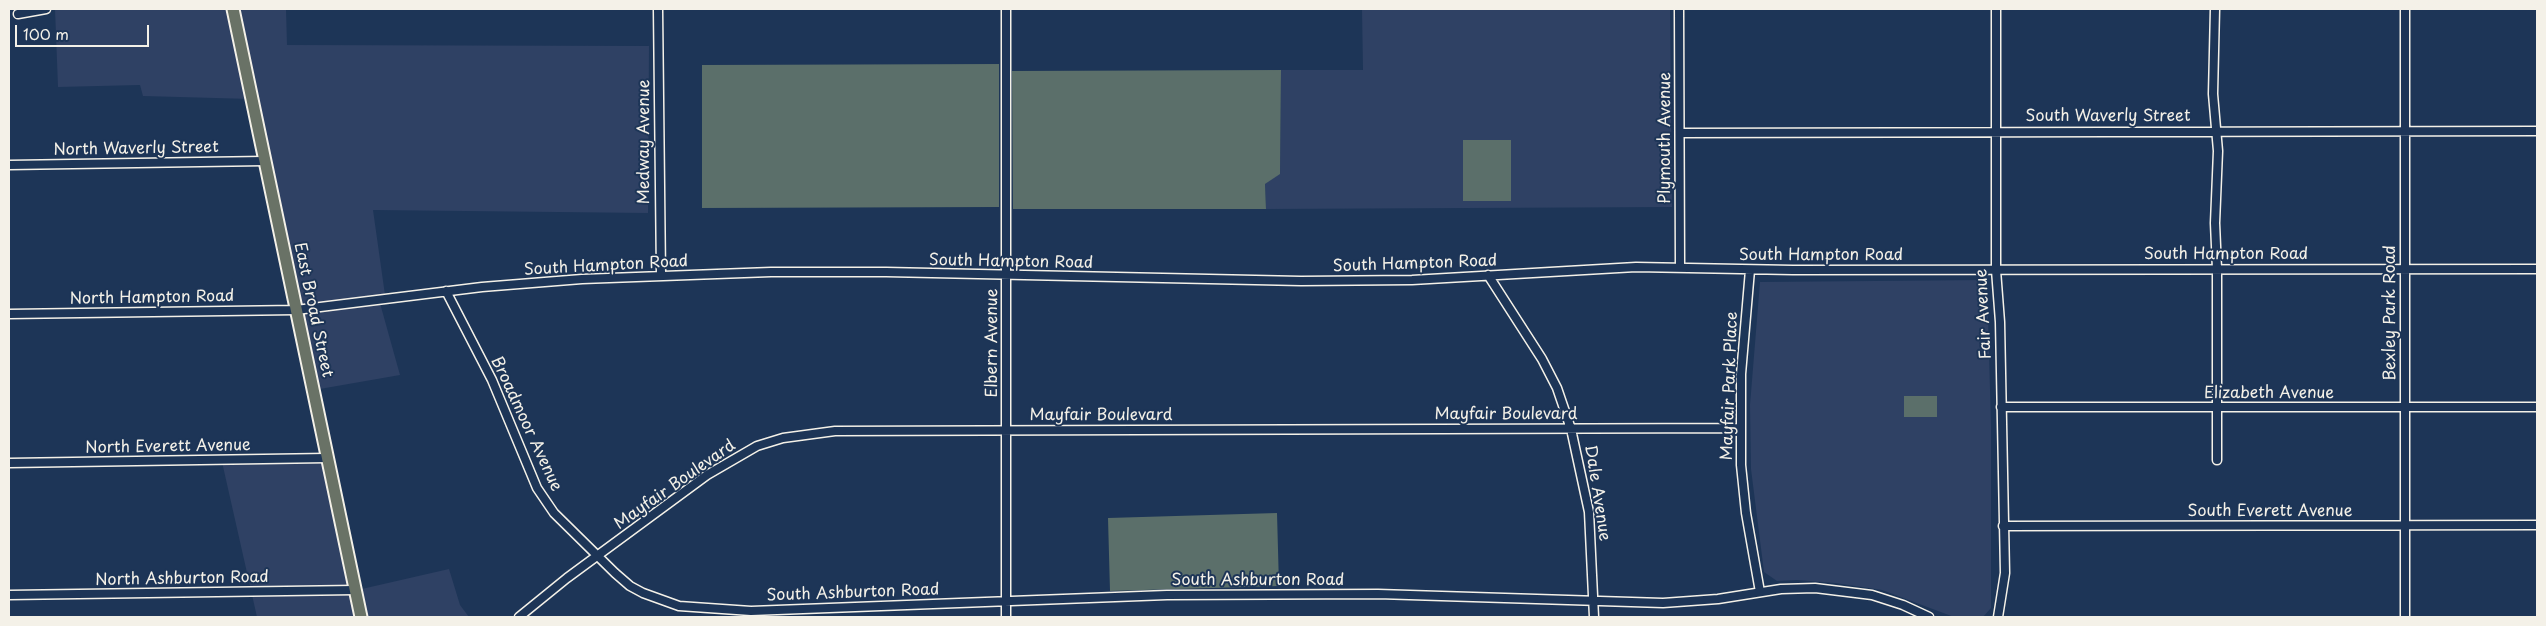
<!DOCTYPE html>
<style>
body{margin:0}
#map{position:relative;width:2546px;height:626px;overflow:hidden;background:#1d3557;font-family:"Playpen Sans",sans-serif}
canvas{display:block}
.frame{position:absolute;inset:0;border:10px solid #f4f1e8;pointer-events:none}
.scale{position:absolute;left:15px;top:25px;width:134px;height:22px;box-sizing:border-box;border:2px solid #f4f1e8;border-top:0;padding-left:6px;font-size:15px;line-height:18px;white-space:nowrap;color:#f4f1e8;-webkit-text-stroke:4px #1d3557;paint-order:stroke}
</style>
<div id="map">
<canvas width="2546" height="626"></canvas>
<div class="frame"></div>
<div class="scale">100 m</div>
</div>
<script>
const g = document.querySelector('canvas').getContext('2d');
g.lineJoin = 'round';
function paint(path, color) {
  g.fillStyle = color;
  g.fill(path, 'evenodd');
}
function poly(rows) {
  const path = new Path2D();
  for (const r of rows) {
    path.moveTo(r[0], r[1]);
    for (let i = 2; i < r.length; i += 2) path.lineTo(r[i], r[i + 1]);
  }
  return path;
}
function strokePath(path, color, width, dash) {
  g.strokeStyle = color;
  g.lineWidth = width;
  g.lineCap = dash ? 'butt' : 'round';
  g.setLineDash(dash || []);
  g.stroke(path);
}
function label(font, color, halo, rows, align = 'center') {
  g.font = font + ' "Playpen Sans",sans-serif';
  g.lineWidth = 4;
  g.setLineDash([]);
  g.textBaseline = 'middle';
  g.strokeStyle = halo;
  g.fillStyle = color;
  for (const [text, x, y, turn = 0] of rows) {
    g.save();
    g.translate(x, y);
    g.rotate((+turn || 0) * Math.PI / 180);
    g.textAlign = isNaN(turn) ? turn : align;
    if (halo) g.strokeText(text, 0, 0);
    g.fillText(text, 0, 0);
    g.restore();
  }
}
paint(poly([
 [55,9,286,9,287,45,649,46,648,213,373,210,385,295,378,296,400,375,314,390,251,99,143,96,140,85,58,87],
 [1362,9,1670,9,1672,207,1266,209,1265,184,1280,173,1281,70,1363,70],
 [1987,280,1991,426,1991,608,1983,617,1954,617,1882,590,1835,583,1797,580,1777,581,1764,572,1751,469,1750,405,1760,282],
 [329,458,353,591,449,569,460,605,469,617,257,617,222,462]
]), '#2f4164');
paint(poly([
 [999,64,999,207,702,208,702,65],
 [1281,70,1280,174,1265,184,1266,209,1013,209,1012,71],
 [1463,140,1511,140,1511,201,1463,201],
 [1904,396,1937,396,1937,417,1904,417],
 [1277,513,1279,586,1110,591,1108,518]
]), '#5b6f6a');
const street = poly([
 [658,9,661,276],
 [1006,9,1006,617],
 [1679,9,1680,267],
 [1996,9,1996,270,2000,322,2005,573,1998,617],
 [2215,9,2213,94,2218,151,2215,223,2217,269,2217,460],
 [18,14,46,9],
 [1680,133,2537,131],
 [9,165,264,161],
 [1750,270,1741,374,1741,465,1746,513,1760,592],
 [1488,275,1542,359,1557,388,1571,429,1589,512,1594,617],
 [446,291,492,380,537,488,554,513,615,573,630,586,643,593,679,606,751,611,1167,595,1378,594,1663,603,1718,599,1781,589,1815,588,1872,595,1903,605,1929,617],
 [9,314,296,310,482,287,582,279,771,272,886,272,1301,281,1412,280,1636,267,1793,270,2537,269],
 [2001,407,2537,407],
 [9,463,327,458],
 [2003,526,2537,525],
 [9,595,355,590],
 [519,617,567,578,707,475,757,446,783,438,835,431,1741,428],
 [2405,617,2405,9]
]);
const primary = poly([
 [233,9,361,617]
]);
strokePath(street, '#f4f1e8', 11);
strokePath(primary, '#f4f1e8', 15);
strokePath(street, '#1d3557', 8);
strokePath(primary, '#697266', 11);
label('16px', '#f4f1e8', '#1d3557', [
 ["South Waverly Street",2108,117],
 ["Plymouth Avenue",1666,138,-90],
 ["Medway Avenue",645,142,-90],
 ["North Waverly Street",136,149,-1],
 ["South Hampton Road",2226,255],
 ["South Hampton Road",1821,256],
 ["South Hampton Road",1011,262,1],
 ["South Hampton Road",1415,264,-2],
 ["South Hampton Road",606,266,-3],
 ["North Hampton Road",152,298,-1],
 ["East Broad Street",313,310,78],
 ["Bexley Park Road",2391,313,-90],
 ["Fair Avenue",1984,314,-93],
 ["Elbern Avenue",993,343,-90],
 ["Mayfair Park Place",1730,386,-88],
 ["Elizabeth Avenue",2269,394],
 ["Mayfair Boulevard",1506,415],
 ["Mayfair Boulevard",1101,416],
 ["Broadmoor Avenue",526,424,65],
 ["North Everett Avenue",168,447,-1],
 ["Mayfair Boulevard",675,485,-35],
 ["Dale Avenue",1597,493,81],
 ["South Everett Avenue",2270,512],
 ["North Ashburton Road",182,579,-1],
 ["South Ashburton Road",1258,581],
 ["South Ashburton Road",853,593,-2]
]);
</script>
